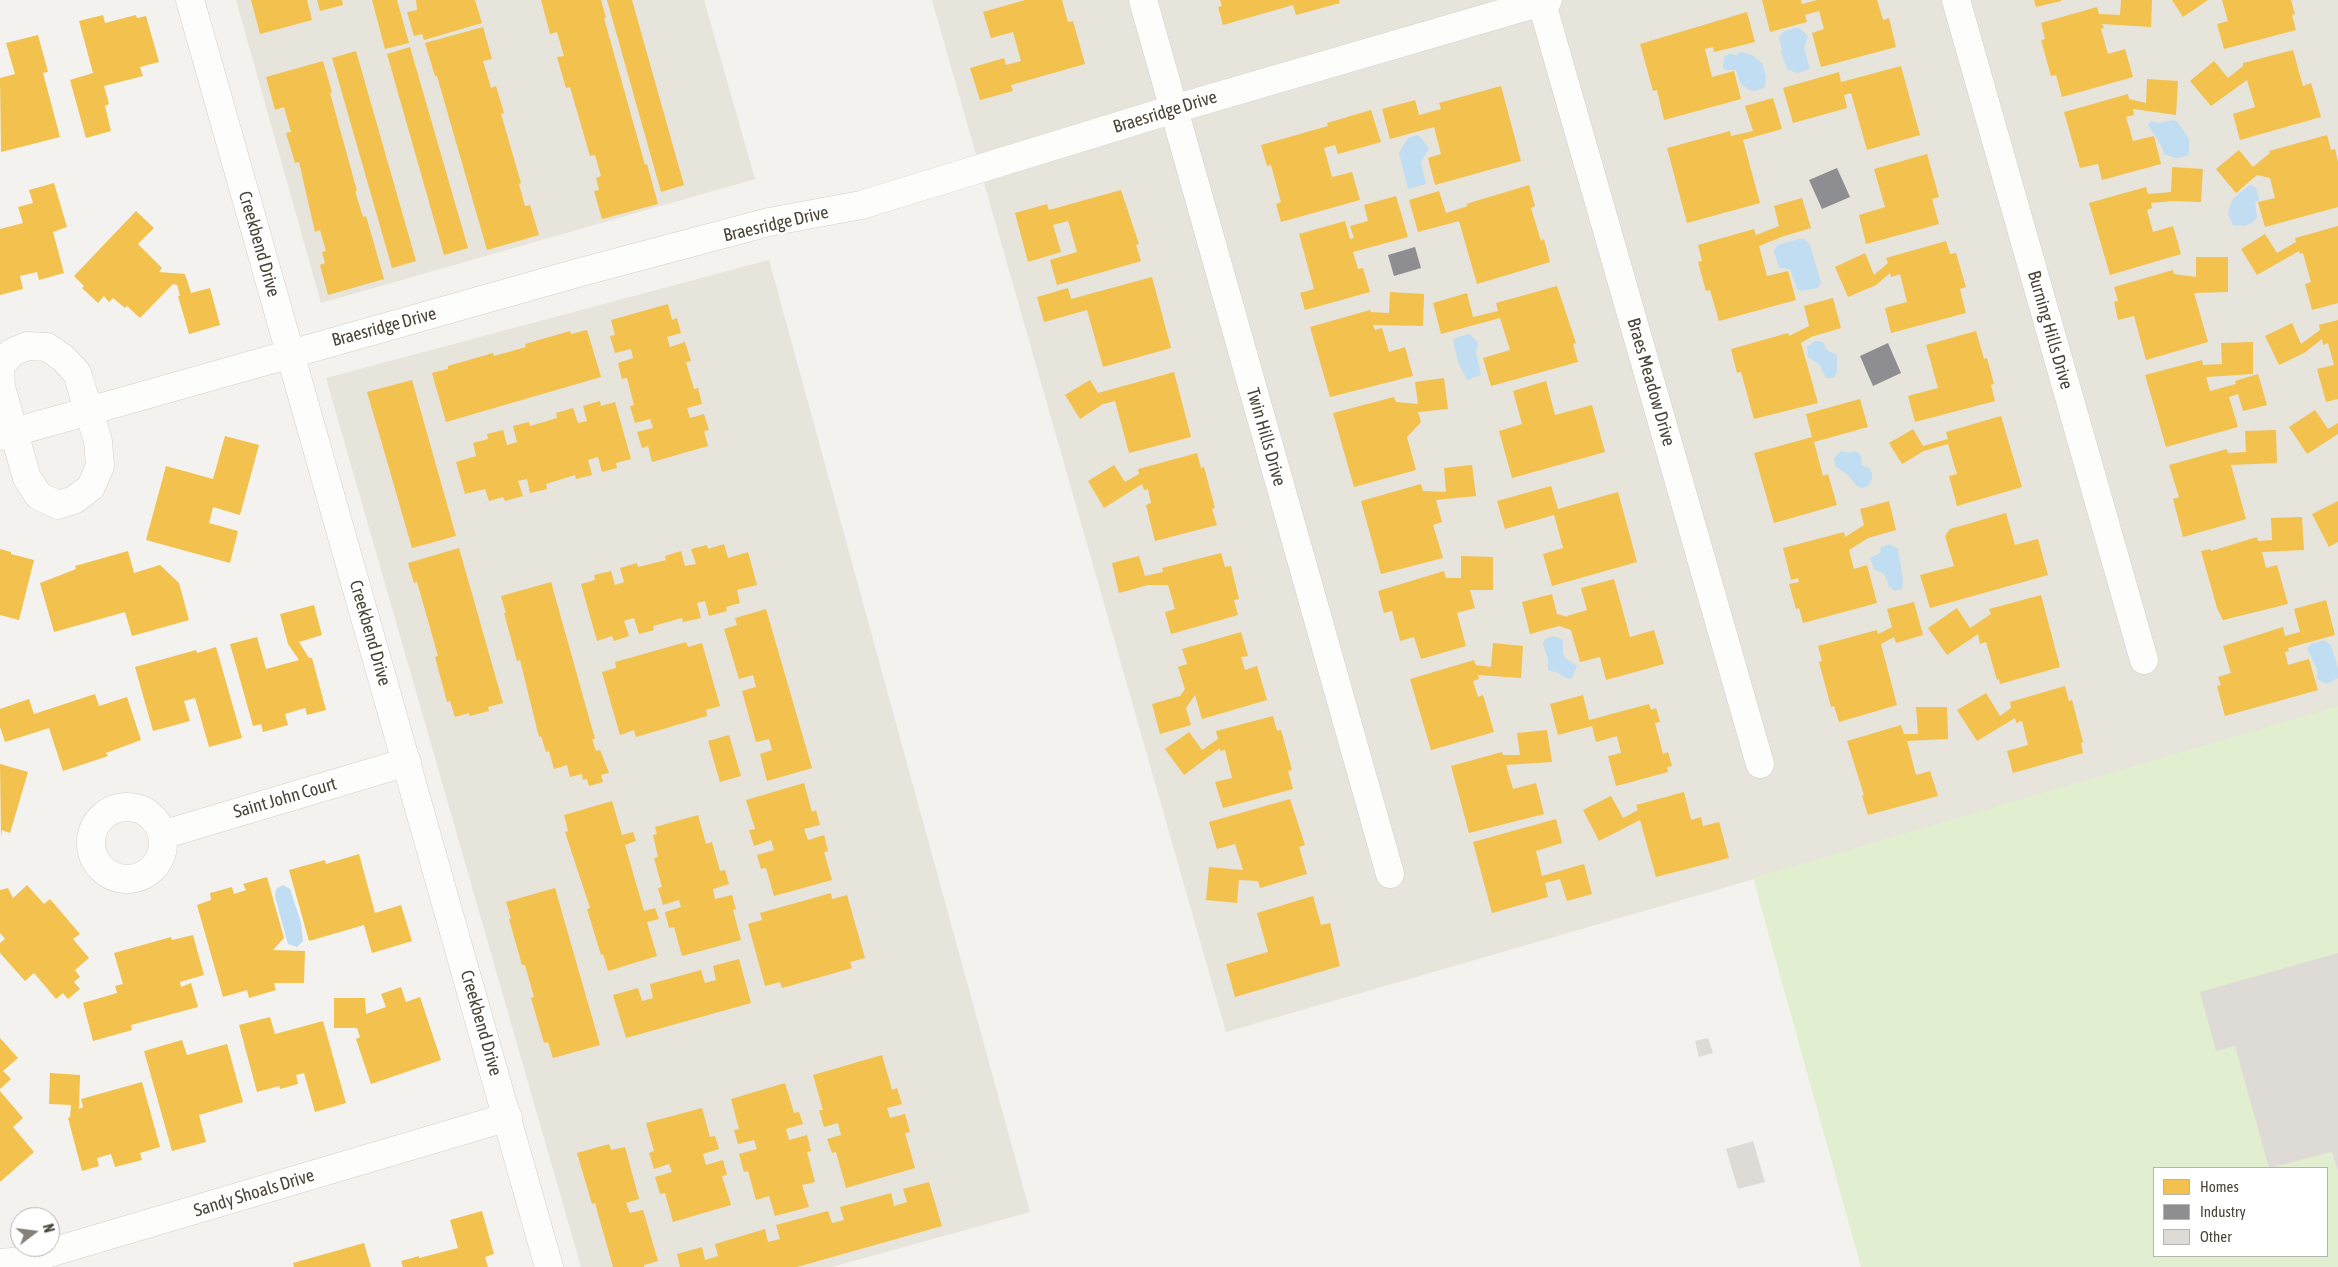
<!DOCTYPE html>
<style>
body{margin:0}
#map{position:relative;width:2338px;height:1267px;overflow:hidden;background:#f4f2ee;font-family:"Asap Condensed",sans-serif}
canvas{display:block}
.legend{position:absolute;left:2153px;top:1167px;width:175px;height:90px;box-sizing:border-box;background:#fff;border:1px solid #b7b4b0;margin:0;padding:6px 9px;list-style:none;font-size:15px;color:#4b4439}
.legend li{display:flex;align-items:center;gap:10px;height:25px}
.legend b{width:25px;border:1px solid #b7b4b0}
.north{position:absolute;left:10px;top:1207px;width:50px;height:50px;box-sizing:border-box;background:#fff;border:1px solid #b7b4b0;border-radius:50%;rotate:75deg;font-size:14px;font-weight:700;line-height:20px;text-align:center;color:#4b4439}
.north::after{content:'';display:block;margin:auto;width:18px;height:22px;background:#868178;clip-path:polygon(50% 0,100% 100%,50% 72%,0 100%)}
</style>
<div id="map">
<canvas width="2338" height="1267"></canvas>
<ul class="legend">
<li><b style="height:14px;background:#f2c14e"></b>Homes</li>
<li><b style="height:14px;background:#8d8d92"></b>Industry</li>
<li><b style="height:14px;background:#dedbd6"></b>Other</li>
</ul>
<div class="north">N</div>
</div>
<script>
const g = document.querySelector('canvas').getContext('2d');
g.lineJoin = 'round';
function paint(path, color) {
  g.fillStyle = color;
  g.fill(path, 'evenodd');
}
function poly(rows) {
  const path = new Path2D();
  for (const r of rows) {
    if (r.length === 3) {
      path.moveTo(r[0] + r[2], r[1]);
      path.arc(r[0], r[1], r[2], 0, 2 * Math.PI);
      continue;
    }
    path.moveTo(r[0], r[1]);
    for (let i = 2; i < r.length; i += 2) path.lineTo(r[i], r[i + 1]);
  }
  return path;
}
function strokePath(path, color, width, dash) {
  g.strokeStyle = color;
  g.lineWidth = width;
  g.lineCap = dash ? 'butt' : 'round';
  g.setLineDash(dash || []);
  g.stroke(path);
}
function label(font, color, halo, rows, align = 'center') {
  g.font = font + ' "Asap Condensed",sans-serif';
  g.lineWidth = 5;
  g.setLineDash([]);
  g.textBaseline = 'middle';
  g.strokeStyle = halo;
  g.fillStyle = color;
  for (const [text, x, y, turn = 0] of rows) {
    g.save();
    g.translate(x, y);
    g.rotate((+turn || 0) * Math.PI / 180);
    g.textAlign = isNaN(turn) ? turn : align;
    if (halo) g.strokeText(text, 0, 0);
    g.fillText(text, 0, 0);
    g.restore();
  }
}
paint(poly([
 [236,0,704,0,755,179,321,303],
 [932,0,2338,0,2338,710,1226,1032],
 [769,260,1030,1212,832,1267,581,1267,326,378]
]), '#e7e4dc');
paint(poly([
 [2338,706,2338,1267,1861,1267,1753,878],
 [2154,1168,2327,1168,2327,1256,2154,1256]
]), '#e1eecf');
paint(poly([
 [1795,28,1799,28,1808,36,1804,48,1810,69,1797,73,1787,69,1781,52,1782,50,1779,38,1783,32],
 [1740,52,1752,55,1762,63,1766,76,1765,87,1755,91,1749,90,1741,84,1736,70,1725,70,1723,67,1724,57,1728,54,1737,55],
 [2173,120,2177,121,2189,139,2189,152,2187,156,2175,158,2164,154,2161,145,2148,125,2151,121,2159,123],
 [1418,135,1429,148,1421,162,1426,184,1408,189,1399,153,1408,138],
 [2251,185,2256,188,2259,199,2255,203,2257,217,2252,223,2244,226,2233,225,2228,214,2230,206,2233,199,2247,187],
 [1799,239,1805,239,1810,245,1821,283,1817,288,1802,291,1797,289,1790,269,1779,268,1774,251,1777,245],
 [1469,334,1478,342,1476,353,1481,375,1467,380,1458,362,1453,340,1456,338],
 [1815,341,1823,342,1827,350,1837,355,1837,372,1834,378,1826,378,1819,364,1808,357,1807,347],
 [1841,451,1849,453,1856,451,1861,456,1862,465,1870,469,1872,473,1872,479,1868,486,1862,488,1857,486,1848,475,1836,467,1834,458],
 [1890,544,1898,549,1903,580,1902,589,1895,591,1889,586,1884,574,1874,569,1870,558,1880,553,1881,547],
 [1554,636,1563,640,1563,653,1565,658,1577,666,1572,678,1568,679,1558,673,1548,670,1548,659,1543,644,1545,639],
 [2324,640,2331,645,2338,668,2338,678,2326,684,2317,679,2317,669,2307,648,2311,644],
 [283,885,290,889,301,923,303,941,297,947,288,944,275,897,276,889]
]), '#c0ddf1');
paint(poly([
 [251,0,307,0,312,20,260,34],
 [317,0,342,0,343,5,320,11],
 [372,0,397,0,409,43,385,49],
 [416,0,475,0,482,23,424,40,422,34,414,36,407,12,417,10],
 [541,0,601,0,606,18,604,18,645,165,647,164,658,204,602,219,594,191,599,190,596,178,601,176,595,155,590,156,570,87,566,88,557,57,564,56,557,32,550,34],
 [607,0,632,0,684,185,661,192],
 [1025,0,1062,0,1068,22,1073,21,1085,64,1011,85,1013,91,980,100,970,68,1004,58,1006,65,1021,61,1013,32,991,38,983,12],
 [1220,0,1339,0,1340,3,1296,15,1293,5,1223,25,1218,7,1222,6],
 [1762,0,1801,0,1802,4,1817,0,1877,0,1883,20,1889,18,1896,47,1821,67,1812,33,1824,29,1819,11,1805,15,1807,22,1770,32],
 [2034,0,2061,0,2061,1,2036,7],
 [2121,0,2152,0,2151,27,2102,24,2104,28,2101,29,2108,54,2125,49,2133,77,2062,97,2056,75,2051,76,2041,40,2045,39,2041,23,2097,7,2099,14,2120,15],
 [2172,0,2208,0,2183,17],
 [2222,0,2291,0,2295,14,2292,15,2296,30,2224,49,2217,24,2228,21],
 [1747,12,1755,42,1714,52,1713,47,1705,49,1712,77,1734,71,1741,99,1664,120,1657,90,1653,91,1640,44],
 [103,15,105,23,136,15,137,18,146,16,159,62,140,67,143,76,104,86,109,104,105,106,111,131,86,138,70,80,93,73,79,21],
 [483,27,492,59,483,61,491,88,496,86,504,113,501,114,521,183,519,184,525,206,530,205,539,235,487,250,437,76,435,76,425,43],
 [38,35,48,72,43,73,60,137,1,152,0,78,15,74,6,43],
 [410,47,468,248,444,255,387,54],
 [2293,50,2303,86,2311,83,2321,117,2240,140,2233,114,2255,107,2247,80,2211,106,2190,81,2214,61,2228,78,2243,66,2243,63],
 [356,51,416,261,392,268,332,58],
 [323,61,332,92,330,93,357,191,355,191,363,217,366,216,384,279,328,295,320,265,325,263,322,252,326,251,320,230,315,232,299,162,295,163,286,133,291,132,284,107,275,110,266,77],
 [1901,66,1920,135,1867,150,1851,93,1844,95,1847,108,1793,123,1783,88,1839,72,1841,82],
 [2147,79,2178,81,2176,115,2133,109,2134,115,2126,117,2133,141,2154,136,2161,164,2102,180,2098,164,2080,168,2064,112,2128,94,2129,99,2146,103],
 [1501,86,1521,161,1435,185,1428,158,1441,154,1434,127,1390,139,1382,109,1415,100,1419,115,1441,109,1439,103],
 [1773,98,1782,129,1743,140,1760,203,1687,223,1667,148,1730,131,1731,136,1753,131,1745,106],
 [1371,110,1381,142,1338,154,1335,145,1324,148,1332,177,1352,172,1360,200,1281,222,1276,204,1281,202,1271,165,1267,166,1261,145,1328,126,1327,123],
 [2327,135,2331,150,2335,149,2338,162,2338,207,2265,227,2258,202,2275,198,2270,178,2257,175,2236,193,2216,169,2239,150,2253,167,2270,153,2269,151],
 [1927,154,1939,197,1932,199,1939,224,1866,244,1859,215,1885,207,1874,169],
 [2172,167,2203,169,2201,202,2172,201,2151,203,2152,208,2147,210,2153,232,2173,226,2181,254,2110,275,2089,203,2146,187,2148,194,2171,192],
 [54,183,67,227,53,232,64,273,39,280,37,272,20,276,23,289,0,295,0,229,23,223,18,207,33,203,29,190],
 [1529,185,1535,206,1531,208,1541,241,1544,239,1550,262,1477,284,1459,221,1418,232,1409,200,1439,191,1446,213,1468,206,1466,204],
 [1121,190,1139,244,1136,245,1141,261,1057,285,1050,260,1077,252,1068,221,1053,225,1061,252,1028,262,1015,213,1047,204,1049,210],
 [1396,196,1408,237,1353,252,1358,269,1363,268,1370,292,1305,310,1300,293,1314,289,1299,234,1345,221,1350,239,1354,238,1350,226,1368,221,1364,205],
 [1802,198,1811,228,1784,236,1759,246,1767,276,1788,271,1796,300,1719,321,1710,290,1706,291,1698,262,1702,261,1698,245,1754,229,1756,235,1779,226,1774,206],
 [136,211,154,228,138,244,162,268,159,272,185,274,191,293,210,288,220,325,189,334,178,296,180,296,177,285,173,284,140,318,127,306,125,308,113,298,109,302,104,296,98,303,82,288,84,286,74,276],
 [2338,226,2338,303,2312,310,2305,284,2311,282,2303,253,2300,254,2299,251,2257,275,2241,249,2265,234,2277,253,2296,242,2295,238],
 [1946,241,1950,254,1956,253,1966,287,1960,289,1966,313,1891,333,1885,308,1907,302,1900,274,1891,277,1890,273,1876,285,1848,297,1835,267,1865,253,1874,275,1888,263,1886,258],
 [2196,257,2228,257,2228,292,2194,293,2208,342,2146,360,2134,316,2118,320,2114,302,2118,301,2114,287,2173,270,2174,274,2196,277],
 [1152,277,1171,348,1103,367,1087,310,1044,322,1037,297,1068,288,1071,299],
 [1557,286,1576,343,1573,344,1578,362,1491,386,1483,358,1510,350,1500,318,1441,334,1433,303,1467,293,1473,317,1498,311,1496,303],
 [1390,292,1424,294,1423,326,1373,325,1375,330,1382,328,1389,352,1405,347,1413,376,1330,397,1310,327,1370,310,1371,312,1389,313],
 [1833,298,1841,328,1811,337,1801,343,1818,403,1754,419,1741,372,1737,373,1731,349,1788,333,1789,336,1809,326,1804,306],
 [668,304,672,320,677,318,681,333,667,337,670,347,685,342,691,361,686,362,694,389,698,388,702,404,687,408,690,418,704,414,709,430,704,431,708,446,652,462,648,446,642,448,637,432,653,428,650,419,635,423,630,406,634,405,627,378,622,379,618,363,633,358,631,349,615,353,610,336,615,335,611,320],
 [2338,320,2338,399,2326,402,2317,369,2334,365,2328,343,2323,345,2322,339,2304,353,2279,365,2265,336,2292,323,2301,344,2320,330,2319,325],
 [587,330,601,377,446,422,432,373,448,369,448,366,493,353,494,356,526,347,525,344,570,331,571,334],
 [1976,331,1984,359,1987,358,1994,384,1991,385,1995,401,1915,422,1908,396,1938,388,1926,345],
 [2253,342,2253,374,2206,377,2210,391,2236,384,2235,381,2258,374,2267,405,2243,411,2238,394,2229,397,2238,427,2166,447,2145,375,2202,360,2203,365,2222,364,2221,343],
 [1174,372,1191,437,1129,453,1115,401,1103,404,1080,419,1065,395,1090,380,1098,393],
 [1444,378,1448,409,1418,412,1421,422,1407,437,1416,470,1354,487,1333,413,1394,397,1396,402,1418,404,1415,382],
 [412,380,456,536,412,548,367,392],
 [1546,381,1555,415,1592,405,1605,452,1512,478,1499,431,1522,424,1513,391],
 [1860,399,1868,427,1814,442,1823,476,1828,474,1837,505,1774,523,1754,453,1812,437,1806,414],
 [600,401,601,406,615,402,631,459,616,463,617,468,602,472,598,457,588,460,592,475,576,479,575,475,546,484,547,489,530,493,527,479,518,481,523,496,505,501,503,497,489,501,485,489,465,494,456,462,476,456,473,443,488,439,487,434,503,430,507,445,517,442,513,426,529,422,530,426,557,418,556,413,573,408,578,423,587,421,583,406],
 [2315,410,2328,429,2338,423,2338,434,2307,454,2289,427],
 [2001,416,2022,487,1957,506,1949,476,1957,474,1948,444,1924,451,1902,464,1889,443,1913,429,1923,446,1948,439,1946,432],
 [2276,430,2277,463,2231,465,2246,519,2183,537,2173,499,2179,497,2169,465,2227,449,2228,453,2246,452,2245,431],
 [225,436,259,445,240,515,213,507,209,523,238,531,230,563,146,540,166,466,213,479],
 [1197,453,1201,468,1204,467,1215,508,1212,509,1217,525,1155,541,1146,505,1151,503,1148,489,1144,490,1142,484,1104,508,1088,481,1114,465,1125,482,1139,474,1138,469],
 [1472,465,1476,496,1436,500,1442,522,1433,525,1443,558,1381,574,1361,501,1421,484,1423,491,1446,492,1444,468],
 [1551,486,1558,509,1618,492,1637,562,1552,586,1543,554,1563,548,1554,515,1505,529,1497,501],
 [1889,501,1896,530,1868,538,1849,550,1854,569,1867,565,1877,603,1803,623,1799,608,1796,609,1789,584,1799,582,1798,578,1791,580,1783,548,1844,532,1845,537,1864,525,1860,509],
 [2338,501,2338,542,2329,547,2312,514],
 [2006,513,2015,545,2038,539,2048,575,1930,608,1920,575,1954,566,1945,536,1950,529],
 [2302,517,2304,550,2262,552,2266,568,2277,565,2288,604,2223,620,2217,608,2201,551,2210,549,2211,551,2257,537,2258,541,2272,540,2271,518],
 [724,544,728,558,748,552,757,585,737,590,740,603,726,607,727,611,709,616,705,601,697,603,701,618,683,622,682,618,653,626,654,630,639,634,634,618,624,621,629,636,614,641,612,636,597,641,581,584,595,580,594,575,611,571,615,585,624,582,620,568,637,563,638,567,666,560,665,556,681,551,685,566,696,564,691,549,707,545,708,549],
 [459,548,503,703,488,707,489,711,470,716,469,713,455,717,450,701,447,702,435,657,438,656,417,582,414,583,408,563],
 [0,549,11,552,11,554,34,560,19,620,0,615],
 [128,551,134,573,160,565,179,583,189,620,132,636,125,612,54,632,40,583,76,569,75,566],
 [1221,553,1225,567,1231,566,1239,599,1234,600,1238,615,1171,634,1165,612,1175,609,1168,585,1148,585,1119,593,1112,563,1139,556,1145,576,1163,572,1162,568],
 [1461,556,1493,557,1493,590,1470,590,1475,608,1457,613,1466,646,1421,659,1414,637,1400,641,1392,611,1384,613,1378,591,1444,571,1446,578,1461,578],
 [1614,579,1630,637,1654,630,1664,664,1606,680,1600,657,1580,662,1571,630,1559,626,1530,634,1522,602,1552,594,1557,614,1568,617,1567,616,1587,610,1581,588],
 [551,582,595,739,592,739,596,751,600,750,609,773,601,775,603,782,589,786,587,779,583,780,582,774,570,777,567,765,554,769,549,751,546,752,541,736,539,737,520,660,517,661,504,613,506,613,501,596],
 [2041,595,2060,667,2000,684,1999,679,1997,680,1986,642,1980,644,1978,634,1947,655,1928,628,1957,608,1970,628,1991,614,1989,609],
 [2326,600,2335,635,2288,648,2289,651,2285,652,2288,665,2309,659,2318,690,2225,716,2217,686,2221,685,2218,677,2231,673,2223,646,2283,627,2285,636,2300,632,2294,609],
 [1914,602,1923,635,1896,643,1894,637,1881,644,1897,705,1839,722,1834,706,1831,707,1819,662,1822,661,1818,646,1877,630,1878,634,1892,627,1887,609],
 [314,605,322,635,299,642,309,658,312,658,326,710,307,715,305,708,285,714,288,725,263,732,261,724,253,726,230,644,257,637,266,669,299,660,288,644,280,614],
 [766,609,812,768,767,781,760,754,772,750,769,739,756,742,742,691,756,687,753,675,739,679,724,629,737,625,735,618],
 [1241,632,1248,656,1241,657,1245,670,1257,666,1267,700,1202,719,1195,695,1186,708,1191,725,1160,734,1152,704,1180,696,1185,689,1178,667,1187,664,1182,649],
 [686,642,688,647,702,643,720,706,706,710,707,716,636,737,634,730,620,735,602,672,616,668,615,662],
 [1493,643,1523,646,1521,678,1478,675,1479,679,1473,681,1478,697,1483,695,1494,732,1431,750,1410,679,1474,660,1476,665,1491,667],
 [216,647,242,738,209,747,195,698,184,701,190,721,153,731,135,667,196,650,197,653],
 [2065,686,2069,701,2072,700,2083,742,2081,743,2083,753,2013,773,2007,751,2028,745,2022,721,2016,723,2015,718,1977,741,1957,710,1986,693,2000,716,2011,708,2010,702],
 [95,694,99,706,127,697,141,740,106,753,108,756,63,771,49,728,5,742,0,727,0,709,29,699,34,714],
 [1583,695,1589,720,1649,704,1651,710,1656,708,1660,722,1655,723,1663,754,1668,752,1672,766,1667,767,1668,772,1616,786,1608,756,1621,753,1617,736,1596,742,1592,726,1558,735,1550,704],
 [1916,707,1947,707,1948,739,1907,741,1916,775,1930,771,1938,796,1868,815,1862,796,1864,795,1847,741,1901,725,1904,734,1918,734],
 [1273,716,1277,731,1281,730,1292,770,1288,771,1293,789,1223,808,1215,782,1232,778,1225,750,1220,751,1220,748,1184,775,1165,749,1189,732,1202,750,1218,739,1216,731],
 [1547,730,1552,762,1506,765,1513,789,1536,783,1544,814,1469,833,1451,766,1502,752,1503,755,1520,755,1517,733],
 [729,735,741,776,720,782,708,741],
 [0,764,28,772,10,833,2,830,1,837],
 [804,783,812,812,816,810,820,825,804,829,808,840,824,835,828,851,824,852,832,880,774,896,766,868,761,869,757,855,774,850,771,840,754,846,749,830,755,829,746,800],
 [1684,792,1691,820,1701,817,1703,826,1719,822,1729,858,1656,877,1640,820,1599,841,1583,810,1611,796,1623,818,1638,810,1636,805],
 [1290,799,1305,845,1299,847,1307,874,1260,888,1258,881,1239,880,1237,903,1206,900,1209,867,1243,870,1235,844,1217,849,1209,822],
 [612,801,622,835,633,832,636,841,625,845,644,911,655,908,659,919,647,922,657,956,608,971,603,954,601,955,587,909,590,908,565,832,568,831,564,815],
 [698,815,706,844,712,842,720,871,725,870,729,884,713,889,715,899,732,895,736,909,733,910,741,940,682,956,674,927,669,928,665,912,681,907,679,900,663,905,658,888,662,887,654,858,658,857,653,835,657,834,655,827],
 [1556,819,1562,843,1536,851,1542,876,1584,864,1592,894,1567,901,1560,879,1545,883,1548,897,1492,913,1473,842],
 [359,854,375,913,401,905,412,941,372,953,364,925,309,941,289,870,325,860,326,864],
 [267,877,284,938,273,950,305,951,304,983,274,983,276,990,249,998,247,990,223,997,197,905,211,900,210,893,232,887,234,894,246,890,243,884],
 [27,885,44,904,50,899,80,934,73,939,89,958,75,970,80,977,74,982,80,989,68,999,63,993,56,999,34,973,25,981,0,953,0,943,5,939,0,933,0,890,8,888,13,898],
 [555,888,600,1045,553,1058,548,1042,544,1043,531,998,534,997,525,965,522,965,509,919,511,919,506,902],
 [831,893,832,899,847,895,865,958,850,962,852,968,782,988,780,982,765,986,748,924,762,920,760,913],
 [1313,896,1321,925,1330,923,1340,966,1235,997,1226,964,1268,952,1257,913],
 [193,935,204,975,180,982,181,987,191,983,198,1007,131,1025,132,1030,93,1041,83,1003,117,993,115,986,123,984,114,953,171,937,172,940],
 [739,959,751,1003,626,1038,613,995,638,988,642,1001,653,998,650,984,701,970,705,983,716,980,713,966],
 [401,987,406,1002,420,997,441,1060,371,1084,356,1039,360,1037,357,1028,334,1028,334,998,365,998,366,1014,386,1007,381,994],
 [270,1017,275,1034,323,1021,346,1103,315,1112,304,1073,296,1075,298,1084,280,1089,279,1086,257,1092,239,1025],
 [0,1038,18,1058,3,1071,11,1079,0,1089],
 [182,1040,187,1055,227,1044,243,1102,199,1115,206,1142,172,1151,144,1051],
 [882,1055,892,1090,897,1088,902,1104,887,1108,890,1118,905,1114,910,1132,905,1133,915,1168,846,1188,836,1152,832,1153,827,1139,841,1135,838,1123,824,1127,819,1110,823,1110,813,1075],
 [50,1073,80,1075,79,1109,83,1107,81,1099,142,1082,160,1147,140,1153,142,1160,115,1167,111,1154,97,1158,99,1166,82,1171,68,1118,70,1117,71,1105,49,1104],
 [785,1083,794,1113,799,1112,803,1124,786,1129,789,1140,807,1135,811,1151,807,1152,815,1182,802,1185,809,1207,775,1216,769,1196,756,1200,748,1171,744,1172,739,1154,757,1149,754,1140,738,1144,734,1130,739,1129,731,1099],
 [0,1091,23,1118,13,1127,34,1152,0,1182],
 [702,1108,710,1137,715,1136,719,1149,703,1154,706,1165,723,1160,727,1175,722,1176,731,1205,673,1222,665,1193,660,1194,655,1177,672,1172,669,1164,654,1169,649,1153,654,1151,646,1123],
 [609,1144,611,1150,625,1147,639,1199,626,1203,630,1213,643,1210,658,1261,644,1265,644,1267,613,1267,595,1203,592,1204,577,1153],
 [929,1182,942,1226,797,1267,680,1267,677,1254,702,1247,705,1260,718,1256,715,1244,765,1229,768,1242,780,1239,776,1225,828,1211,832,1223,844,1220,840,1207,891,1193,894,1206,907,1202,903,1189],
 [482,1211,494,1254,485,1257,488,1267,403,1267,401,1261,419,1256,419,1258,458,1248,450,1220],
 [364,1243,371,1267,294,1267,293,1263]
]), '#f2c14e');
paint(poly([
 [1837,168,1850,197,1822,209,1809,180],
 [1415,247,1421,268,1394,276,1388,255],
 [1888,343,1901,373,1873,386,1860,356]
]), '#8d8d92');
paint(poly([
 [2338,953,2338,1171,2332,1152,2269,1168,2235,1046,2216,1051,2200,992],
 [1708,1038,1713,1053,1699,1057,1695,1041],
 [1753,1141,1765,1182,1738,1189,1726,1149]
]), '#dedbd6');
const minor = poly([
 [1143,0,1390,874],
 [1541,0,1760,764],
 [1956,0,2144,660],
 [27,346,47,347,63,358,77,373,98,441,100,466,91,487,74,500,58,505,39,496,27,478,1,387,0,367,11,353,27,346],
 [127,843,36],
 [162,835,407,762],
 [0,1263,22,1261,508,1117]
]);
const tertiary = poly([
 [190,0,549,1267],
 [0,436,581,272,769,222,861,205,1174,109,1548,0]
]);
strokePath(minor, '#d2d0cb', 29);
strokePath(tertiary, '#d2d0cb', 29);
strokePath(minor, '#fdfdfc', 28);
strokePath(tertiary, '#fdfdfc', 28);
label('18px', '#4b4439', '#fff', [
 ["Braesridge Drive",1165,112,-17],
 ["Braesridge Drive",776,224,-13],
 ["Creekbend Drive",259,244,74],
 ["Braesridge Drive",384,327,-15],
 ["Burning Hills Drive",2050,330,74],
 ["Braes Meadow Drive",1651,382,74],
 ["Twin Hills Drive",1266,437,74],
 ["Creekbend Drive",370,633,74],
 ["Saint John Court",285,798,-16],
 ["Creekbend Drive",481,1023,74],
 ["Sandy Shoals Drive",254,1193,-17]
]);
</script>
